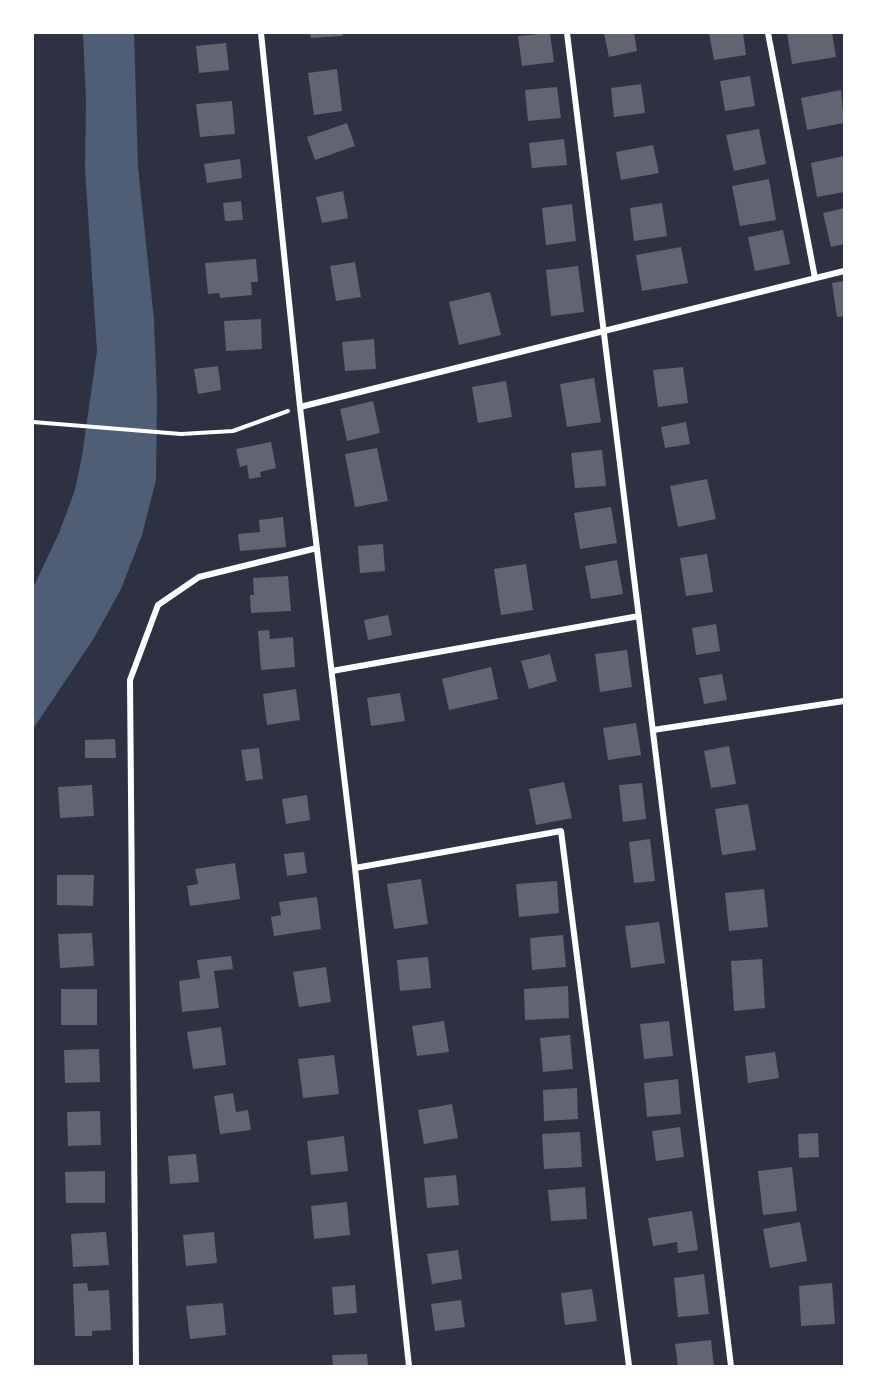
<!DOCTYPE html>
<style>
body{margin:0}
#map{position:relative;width:877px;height:1399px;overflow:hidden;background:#2d3142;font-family:Helvetica,sans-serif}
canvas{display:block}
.frame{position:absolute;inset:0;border:34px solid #fff;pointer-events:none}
</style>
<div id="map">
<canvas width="877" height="1399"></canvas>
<div class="frame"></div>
</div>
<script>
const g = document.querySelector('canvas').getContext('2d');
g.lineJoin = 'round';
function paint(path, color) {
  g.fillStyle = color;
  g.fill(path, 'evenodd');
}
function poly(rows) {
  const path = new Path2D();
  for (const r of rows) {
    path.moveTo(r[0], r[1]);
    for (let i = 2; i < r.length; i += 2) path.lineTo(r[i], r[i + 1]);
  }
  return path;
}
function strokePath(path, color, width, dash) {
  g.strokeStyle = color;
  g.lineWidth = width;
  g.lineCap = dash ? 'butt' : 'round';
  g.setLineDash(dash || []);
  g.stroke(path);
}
paint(poly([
 [83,33,134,33,138,167,154,320,157,397,156,480,142,535,121,589,94,638,33,729,33,588,59,533,75,490,82,456,97,351,85,168,86,102]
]), '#4f5d75');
paint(poly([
 [310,33,343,33,343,36,311,38],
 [550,33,554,62,522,66,518,36],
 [604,33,634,33,637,51,609,57],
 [709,33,743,33,746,55,714,60],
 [787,33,832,33,836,57,792,64],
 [226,43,229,70,199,73,196,46],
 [337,69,342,111,314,115,308,73],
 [750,76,755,106,725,111,720,81],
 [641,84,645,113,614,117,611,88],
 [557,87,561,118,528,121,525,90],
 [841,90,844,123,807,130,801,98],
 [232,101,235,134,200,137,196,104],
 [347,123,355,146,315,160,307,137],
 [759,129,766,164,734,171,726,135],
 [564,139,567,165,532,168,529,143],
 [653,145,659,173,621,180,616,152],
 [844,156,844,192,817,197,811,163],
 [240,159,242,178,207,183,204,164],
 [769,179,776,220,740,226,732,186],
 [343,191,348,218,322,223,316,197],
 [241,201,243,220,225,221,223,203],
 [662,203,667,236,634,241,630,208],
 [572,204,576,241,546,245,542,208],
 [844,208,844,244,831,247,823,213],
 [783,230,790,264,755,271,748,237],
 [681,247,688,283,642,291,636,255],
 [256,259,258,282,251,282,252,295,220,298,219,293,208,294,205,263],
 [355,262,361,297,336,301,330,266],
 [578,266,584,312,551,316,546,270],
 [844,281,844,316,837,317,832,283],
 [490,292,501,335,459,345,449,302],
 [261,319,262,349,226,351,224,321],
 [374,339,376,369,345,371,342,342],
 [218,366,221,390,198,394,194,369],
 [683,367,688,403,658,407,653,370],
 [594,378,601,422,567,427,560,384],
 [506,381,512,417,478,423,472,387],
 [373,401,380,433,347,441,340,409],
 [686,422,690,444,665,448,661,427],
 [271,442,276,468,260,472,261,477,249,479,247,465,240,467,236,449],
 [377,448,388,501,355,507,345,454],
 [602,450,606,486,575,488,571,453],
 [707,479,716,519,678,527,670,486],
 [611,507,617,543,580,549,574,513],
 [283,517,286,547,240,551,238,534,260,532,259,520],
 [383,544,385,571,360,573,358,546],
 [707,554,713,592,686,596,680,558],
 [617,560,623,594,591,599,585,566],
 [526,564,533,610,501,615,494,569],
 [288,576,291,611,251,613,250,595,254,595,253,578],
 [388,615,392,635,368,640,364,620],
 [716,624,720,651,696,655,692,628],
 [269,630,270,639,293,637,295,667,261,670,258,631],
 [627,650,632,687,600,692,595,654],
 [550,654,557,681,529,689,521,661],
 [491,667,498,699,449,710,442,679],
 [722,674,727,700,704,704,699,678],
 [296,689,300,720,267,725,263,694],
 [400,693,405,721,371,726,367,698],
 [636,723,641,755,608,760,603,728],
 [115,739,116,758,85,758,85,740],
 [729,746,736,784,711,788,704,751],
 [259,748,263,779,246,781,241,750],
 [564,782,572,818,536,825,529,789],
 [642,783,646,819,623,822,619,785],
 [92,785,94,816,60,818,58,787],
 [307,795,310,820,286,824,282,799],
 [748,804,756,850,722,855,715,809],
 [650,839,655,881,634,883,629,842],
 [304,852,307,873,287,876,284,854],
 [235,863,240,899,190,906,187,886,198,884,195,869],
 [57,875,94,875,93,906,57,905],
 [421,879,428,924,394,929,387,884],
 [557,881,559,913,519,917,516,884],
 [764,889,768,927,729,931,725,893],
 [317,897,321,929,274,936,271,917,281,915,279,902],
 [659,922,665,963,631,968,625,926],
 [92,933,94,966,60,968,58,934],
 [563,935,566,967,532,970,530,938],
 [231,956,233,969,214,971,219,1008,182,1012,179,981,200,978,197,960],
 [428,957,431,988,400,991,397,960],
 [762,959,765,1008,734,1011,731,961],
 [326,967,331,1002,299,1007,293,972],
 [568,986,569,1018,525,1020,524,989],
 [61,989,97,989,97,1025,61,1025],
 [444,1021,449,1052,417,1056,412,1026],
 [669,1021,673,1056,644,1059,640,1024],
 [221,1027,226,1065,193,1069,187,1032],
 [570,1035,573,1069,543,1072,540,1038],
 [99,1049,100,1082,65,1083,64,1050],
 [775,1052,779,1078,748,1083,745,1056],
 [334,1055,339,1094,303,1098,298,1059],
 [678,1079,681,1114,647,1117,644,1083],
 [577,1088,578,1119,544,1121,543,1090],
 [233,1093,236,1112,248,1110,251,1130,220,1134,214,1096],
 [452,1104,458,1138,424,1144,418,1110],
 [100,1111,101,1145,68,1146,67,1112],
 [680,1127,684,1157,656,1161,652,1131],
 [580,1132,582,1167,544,1169,542,1134],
 [818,1133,819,1157,799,1158,798,1134],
 [344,1136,348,1171,311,1175,307,1141],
 [196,1154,199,1182,170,1184,168,1156],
 [792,1167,797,1211,763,1215,758,1171],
 [105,1171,105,1203,66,1203,65,1172],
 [456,1175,459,1205,427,1208,424,1178],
 [585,1187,587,1219,551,1221,548,1190],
 [347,1202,350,1235,314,1239,311,1206],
 [692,1211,698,1250,678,1253,677,1242,653,1246,648,1218],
 [800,1222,807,1261,770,1268,763,1229],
 [106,1232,109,1265,73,1267,71,1234],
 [214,1232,217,1263,186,1266,183,1235],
 [458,1250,462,1279,432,1284,427,1254],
 [704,1274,709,1314,678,1317,674,1278],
 [87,1283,88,1291,109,1290,111,1330,92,1331,92,1336,75,1336,73,1284],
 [832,1283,835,1324,801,1326,799,1286],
 [355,1285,357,1313,334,1315,332,1287],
 [592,1289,597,1321,565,1325,561,1293],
 [461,1300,465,1327,435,1331,431,1304],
 [223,1303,226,1335,190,1339,186,1306],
 [711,1340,714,1366,678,1366,675,1344],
 [367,1354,368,1366,333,1366,332,1355]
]), '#626471');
strokePath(poly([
 [33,422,181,434,233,431,288,411]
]), '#fff', 4);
strokePath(poly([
 [261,33,300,407,355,868,409,1366],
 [567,33,731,1366],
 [768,33,815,278],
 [300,407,844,271],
 [332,671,639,616],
 [653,730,844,701],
 [355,868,561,831,629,1366],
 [136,1366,130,680,158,605,199,577,317,548]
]), '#fff', 6);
</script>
